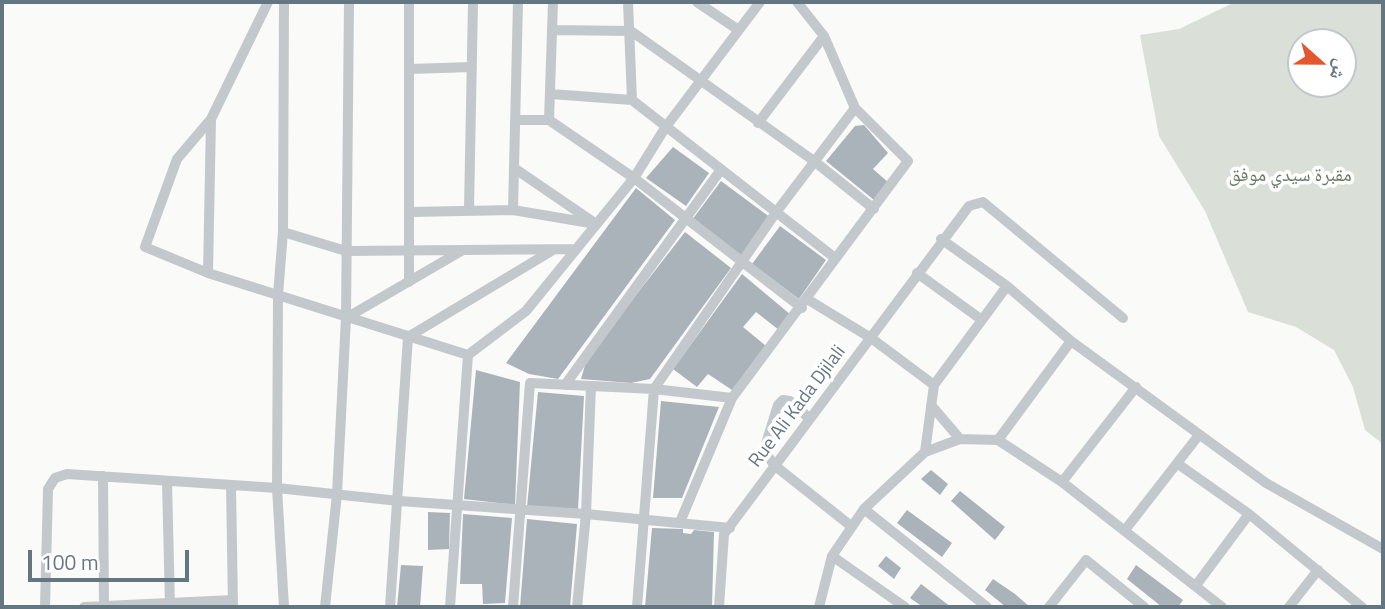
<!DOCTYPE html>
<meta charset="utf-8">
<style>
body{margin:0}
#map{position:relative;width:1385px;height:609px;overflow:hidden;background:#fafaf8;font-family:"Titillium Web","Noto Naskh Arabic",sans-serif}
canvas{display:block}
.frame{position:absolute;inset:0;border:4px solid #657683;pointer-events:none}
.north{position:absolute;left:1287px;top:28px;width:70px;height:70px;box-sizing:border-box;background:#fff;border:2px solid #c1c8cd;border-radius:50%;rotate:111deg;font-size:19px;font-weight:700;line-height:28px;text-align:center;color:#657683}
.north::after{content:'';display:block;margin:auto;width:24px;height:32px;background:#e4572e;clip-path:polygon(50% 0,100% 100%,50% 72%,0 100%)}
.scale{position:absolute;left:28px;top:550px;width:161px;height:32px;box-sizing:border-box;border:4px solid #657683;border-top:0;padding-left:9px;font-size:21px;line-height:24px;white-space:nowrap;color:#657683;-webkit-text-stroke:5px #fff;paint-order:stroke}
</style>
<div id="map">
<canvas width="1385" height="609"></canvas>
<div class="frame"></div>
<div class="north">ش</div>
<div class="scale">100 m</div>
</div>
<script>
const g = document.querySelector('canvas').getContext('2d');
g.lineJoin = 'round';
function paint(path, color) {
  g.fillStyle = color;
  g.fill(path, 'evenodd');
}
function poly(rows) {
  const path = new Path2D();
  for (const r of rows) {
    path.moveTo(r[0], r[1]);
    for (let i = 2; i < r.length; i += 2) path.lineTo(r[i], r[i + 1]);
  }
  return path;
}
function strokePath(path, color, width, dash) {
  g.strokeStyle = color;
  g.lineWidth = width;
  g.lineCap = dash ? 'butt' : 'round';
  g.setLineDash(dash || []);
  g.stroke(path);
}
function label(font, color, halo, rows, align = 'center') {
  g.font = font + ' "Titillium Web","Noto Naskh Arabic",sans-serif';
  g.lineWidth = 7;
  g.setLineDash([]);
  g.textBaseline = 'middle';
  g.strokeStyle = halo;
  g.fillStyle = color;
  for (const [text, x, y, turn = 0] of rows) {
    g.save();
    g.translate(x, y);
    g.rotate((+turn || 0) * Math.PI / 180);
    g.textAlign = isNaN(turn) ? turn : align;
    if (halo) g.strokeText(text, 0, 0);
    g.fillText(text, 0, 0);
    g.restore();
  }
}
paint(poly([
 [1235,2,1383,2,1383,444,1365,430,1353,387,1334,350,1296,327,1248,312,1205,211,1159,136,1140,35,1179,29],
 [1301,42,1343,42,1343,84,1301,84]
]), '#dadfd7');
paint(poly([
 [864,125,888,153,873,169,889,183,874,200,826,161,855,126],
 [673,147,709,173,686,206,646,178],
 [721,181,771,218,742,257,692,220],
 [636,188,675,220,558,379,529,374,506,363],
 [780,226,826,260,799,299,752,264],
 [685,232,731,268,650,379,631,383,581,379,587,358],
 [742,274,791,315,779,330,756,312,743,327,766,346,732,390,708,374,697,387,673,369],
 [476,370,520,382,515,505,464,499],
 [538,392,584,396,578,510,527,507],
 [661,401,719,407,682,498,653,498],
 [931,470,948,484,940,495,921,479],
 [960,491,1005,527,995,540,951,501],
 [907,510,952,543,942,557,897,523],
 [428,512,450,513,449,549,428,550],
 [463,514,512,518,505,603,483,604,482,584,460,584],
 [527,519,577,524,570,607,520,607],
 [652,528,683,529,683,533,691,534,694,530,714,532,712,607,645,607],
 [886,556,901,568,894,579,878,566],
 [401,565,423,566,420,607,397,607],
 [1136,565,1183,600,1178,607,1162,607,1127,579],
 [993,579,1015,594,1030,607,1006,607,985,590],
 [921,584,951,607,923,607,910,598]
]), '#aab3b9');
strokePath(poly([
 [268,2,211,119,177,159,145,247,208,273,468,355],
 [284,2,283,232,278,295,277,488,284,607],
 [409,2,409,282],
 [628,2,632,100],
 [697,2,737,29],
 [552,30,631,31,814,161,874,209],
 [410,69,472,67],
 [551,94,632,100,835,258],
 [515,120,549,120,634,178,802,308],
 [549,120,553,2],
 [758,123,824,36],
 [469,209,473,2],
 [513,210,518,2],
 [411,212,513,210,596,224,514,168],
 [283,232,346,251,576,249],
 [941,239,1007,286,1071,341,1266,483,1383,549],
 [208,273,211,119],
 [917,273,982,320],
 [807,299,871,338,934,385],
 [346,318,463,250],
 [565,385,720,171],
 [931,405,960,439],
 [810,419,790,401,783,400,778,405,764,450,774,465,851,526],
 [998,440,1071,341],
 [925,452,934,385,1007,286],
 [1178,464,1249,514,1197,584],
 [103,476,104,607],
 [167,481,170,607],
 [1062,482,1136,387],
 [231,485,233,607],
 [864,509,987,607],
 [1249,514,1362,607],
 [680,522,732,398,908,161,855,108,824,36,797,2],
 [1125,530,1199,435],
 [832,556,905,607],
 [45,607,48,489,55,478,67,474,277,488,399,501,586,514,730,528],
 [84,607,233,600],
 [325,607,337,494,346,318,349,2],
 [390,607,408,337,553,250],
 [450,607,468,355,526,311,634,178,665,128,760,2],
 [513,607,530,383,654,389,732,398],
 [577,607,586,514,591,386],
 [637,607,654,389,777,211,855,108],
 [719,607,724,534,969,206,983,202,1123,318],
 [819,607,832,556,864,509,925,452,960,439,998,440,1062,482,1222,607],
 [1049,607,1086,560,1144,607],
 [1289,607,1318,570]
]), '#c3c8cc', 10);
label('19px', '#687a64', '#fff', [
 ["مقبرة سيدي موفق",1290,176]
]);
label('19px', '#657683', '#fff', [
 ["Rue Ali Kada Djilali",798,407,-53]
]);
</script>
